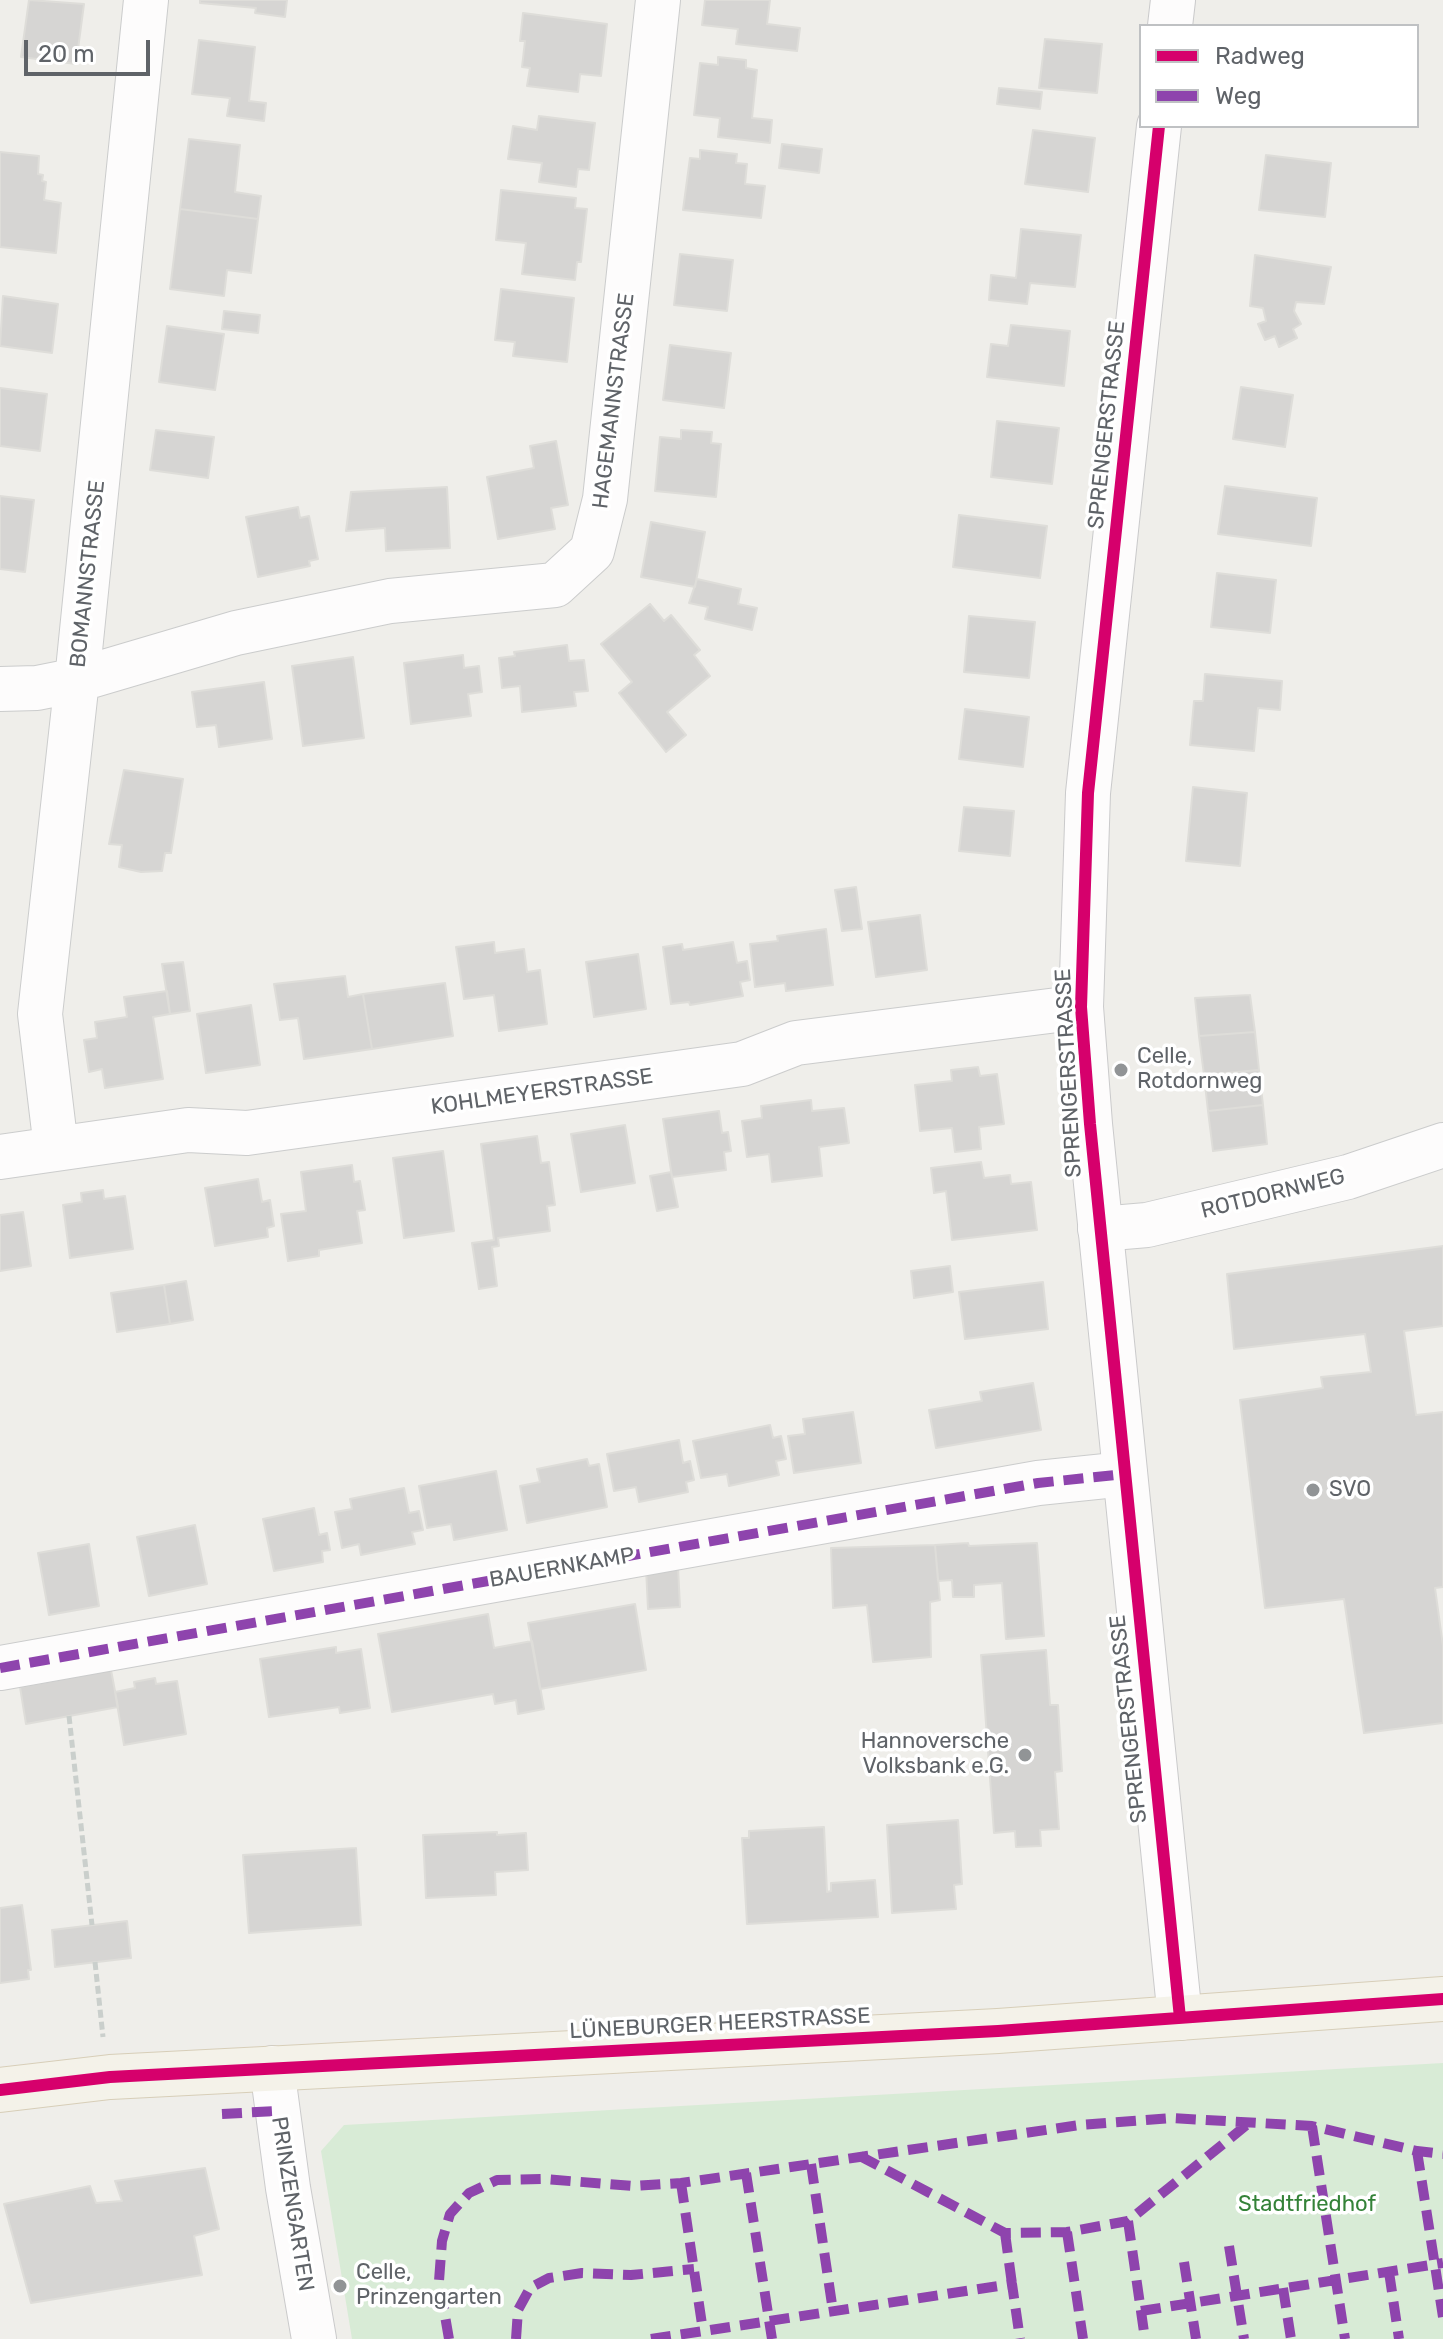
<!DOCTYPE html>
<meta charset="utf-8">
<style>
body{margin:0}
#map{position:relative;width:1443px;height:2339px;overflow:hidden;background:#efeeea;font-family:Rubik,sans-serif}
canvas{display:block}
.legend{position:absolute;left:1139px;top:24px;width:280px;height:104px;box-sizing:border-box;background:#fff;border:2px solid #bfc1c3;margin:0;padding:10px 14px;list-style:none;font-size:24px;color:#5f6368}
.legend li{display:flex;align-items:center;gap:16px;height:40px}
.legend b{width:40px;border:2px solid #bfc1c3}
.scale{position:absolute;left:24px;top:40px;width:126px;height:36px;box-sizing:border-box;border:4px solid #5f6368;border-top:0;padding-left:10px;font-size:24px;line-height:28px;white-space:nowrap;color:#5f6368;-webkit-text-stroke:6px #fff;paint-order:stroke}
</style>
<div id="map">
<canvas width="1443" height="2339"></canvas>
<ul class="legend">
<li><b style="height:10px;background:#d6006c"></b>Radweg</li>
<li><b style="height:10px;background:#8e44ad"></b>Weg</li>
</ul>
<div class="scale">20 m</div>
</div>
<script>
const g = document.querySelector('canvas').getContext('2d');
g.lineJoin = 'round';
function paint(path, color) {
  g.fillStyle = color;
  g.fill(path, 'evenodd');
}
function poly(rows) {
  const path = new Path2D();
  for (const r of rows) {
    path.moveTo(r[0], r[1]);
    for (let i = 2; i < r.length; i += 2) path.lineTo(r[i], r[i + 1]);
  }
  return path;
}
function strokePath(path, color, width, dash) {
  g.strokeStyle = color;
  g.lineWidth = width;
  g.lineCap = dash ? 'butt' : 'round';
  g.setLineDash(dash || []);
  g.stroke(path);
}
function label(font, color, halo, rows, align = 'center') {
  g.font = font + ' Rubik,sans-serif';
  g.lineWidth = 7;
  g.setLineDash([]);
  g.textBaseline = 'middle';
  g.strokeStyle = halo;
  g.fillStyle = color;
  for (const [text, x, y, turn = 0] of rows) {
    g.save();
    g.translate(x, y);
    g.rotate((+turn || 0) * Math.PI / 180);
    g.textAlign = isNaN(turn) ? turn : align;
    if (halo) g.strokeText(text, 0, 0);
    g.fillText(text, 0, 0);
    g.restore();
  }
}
paint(poly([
 [1443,2063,1443,2339,352,2339,321,2151,344,2125]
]), '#d8ebd6');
const building = poly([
 [29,0,84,4,76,64,21,57,29,0],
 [200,0,287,0,285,17,255,13,256,8,200,3,200,0],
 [705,0,770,0,767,24,800,28,797,51,736,44,738,29,702,25,705,0],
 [523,13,607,24,601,76,580,74,578,92,527,86,530,68,522,67,525,41,520,41,523,13],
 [1045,39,1102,44,1097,93,1039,88,1045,39],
 [199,40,255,47,249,101,266,103,264,121,227,116,230,98,192,94,199,40],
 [718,57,746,60,746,68,757,70,752,118,772,120,770,143,718,137,720,118,694,115,700,63,718,65,718,57],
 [999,88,1042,92,1040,109,997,104,999,88],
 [539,116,595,123,589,170,578,169,576,187,539,182,542,163,508,159,513,126,537,130,539,116],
 [1033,130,1095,138,1088,192,1025,184,1033,130],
 [189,139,240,145,235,192,261,196,258,219,180,209,189,139],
 [782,144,822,149,819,173,779,168,782,144],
 [700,150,737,154,736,163,747,164,745,184,765,186,761,218,683,210,690,158,700,159,700,150],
 [0,152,39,156,38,174,43,175,42,181,46,182,44,200,61,203,56,253,0,247,0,152],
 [1266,155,1331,163,1325,217,1259,210,1266,155],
 [501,190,576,198,575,208,587,209,581,262,577,262,575,280,522,274,526,243,496,240,501,190],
 [180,209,258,219,251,273,227,270,224,296,170,289,180,209],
 [1021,229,1081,235,1075,287,1030,283,1027,304,989,300,991,275,1016,278,1021,229],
 [680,254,733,260,727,311,674,305,680,254],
 [1255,255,1331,267,1324,304,1296,302,1294,311,1301,324,1293,329,1297,338,1279,347,1275,336,1265,340,1258,324,1266,321,1263,308,1250,306,1255,255],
 [501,289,574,298,567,362,513,356,515,342,495,340,501,289],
 [3,296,58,304,52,353,0,346,3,296],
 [224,311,260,315,258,333,222,329,224,311],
 [1011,325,1070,331,1064,386,987,377,991,344,1008,346,1011,325],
 [167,326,224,334,215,390,159,382,167,326],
 [670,345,731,353,724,408,663,400,670,345],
 [1241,387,1293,395,1285,447,1233,439,1241,387],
 [0,388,47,394,40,451,0,446,0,388],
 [997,421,1059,428,1052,484,991,477,997,421],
 [156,430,214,437,208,478,150,470,156,430],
 [681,430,712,432,711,443,721,444,716,497,655,491,660,437,681,439,681,430],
 [556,441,568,505,551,508,555,529,498,539,487,477,534,468,530,446,556,441],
 [1225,486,1317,498,1311,546,1218,534,1225,486],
 [447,487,450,548,386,551,385,528,346,531,351,492,447,487],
 [0,496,34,500,25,572,0,569,0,496],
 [298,507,300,518,309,516,318,559,309,561,310,566,258,577,246,517,298,507],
 [959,515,1047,526,1040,578,953,567,959,515],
 [651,522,705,532,695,587,641,577,651,522],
 [1217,573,1276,580,1270,633,1211,627,1217,573],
 [697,579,741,589,738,604,757,608,752,630,705,619,708,607,689,603,697,579],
 [650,604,664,621,671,615,700,650,694,655,710,676,667,712,686,735,666,752,619,693,632,682,601,644,650,604],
 [969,616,1035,622,1029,678,964,672,969,616],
 [567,645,569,661,584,660,588,691,574,692,576,706,522,712,520,686,502,688,499,658,515,656,514,652,567,645],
 [463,655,464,668,479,666,482,692,468,694,471,716,411,724,404,663,463,655],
 [353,657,364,738,303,746,292,666,353,657],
 [1205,674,1282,681,1280,710,1258,708,1254,751,1190,745,1194,701,1203,701,1205,674],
 [264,682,272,739,219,747,216,725,197,727,192,692,264,682],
 [965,709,1029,717,1023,767,959,759,965,709],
 [124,770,183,779,171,853,165,853,162,871,141,872,119,867,122,845,109,844,124,770],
 [1193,787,1247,793,1240,866,1186,861,1193,787],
 [964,807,1014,811,1010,856,959,851,964,807],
 [856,887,862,929,842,931,835,890,856,887],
 [920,915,927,970,876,977,868,922,920,915],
 [826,929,833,985,786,991,785,983,755,987,750,944,778,941,777,936,826,929],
 [494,942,495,953,524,949,527,972,540,970,547,1024,499,1031,494,995,464,999,456,947,494,942],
 [733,942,737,963,747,961,750,980,740,982,743,996,690,1005,689,1002,671,1004,663,947,682,944,683,950,733,942],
 [638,954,646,1009,594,1017,586,962,638,954],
 [183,962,190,1011,170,1014,162,964,183,962],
 [345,976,348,997,363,994,372,1049,304,1059,298,1018,280,1020,274,984,345,976],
 [445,983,453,1036,372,1049,363,994,445,983],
 [167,991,170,1014,153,1017,163,1079,105,1088,102,1069,89,1072,84,1040,97,1038,95,1022,127,1017,124,997,167,991],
 [1250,995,1255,1032,1199,1036,1195,998,1250,995],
 [251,1005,260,1065,206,1073,197,1014,251,1005],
 [1255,1032,1259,1070,1204,1075,1199,1036,1255,1032],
 [978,1067,980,1076,997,1074,1004,1124,979,1127,981,1149,955,1152,952,1128,920,1131,915,1085,952,1081,951,1070,978,1067],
 [1259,1070,1263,1105,1208,1111,1204,1075,1259,1070],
 [811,1100,812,1111,844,1108,849,1143,819,1147,822,1176,772,1182,769,1154,747,1157,742,1121,762,1118,761,1106,811,1100],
 [1263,1105,1267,1144,1213,1151,1208,1111,1263,1105],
 [719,1111,722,1133,728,1132,731,1151,724,1152,726,1170,672,1177,663,1119,719,1111],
 [625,1125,635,1183,581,1192,571,1134,625,1125],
 [537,1136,541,1163,549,1162,555,1205,547,1206,550,1231,498,1238,499,1246,492,1247,497,1286,479,1289,472,1243,494,1240,481,1144,537,1136],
 [443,1151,454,1231,404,1238,393,1158,443,1151],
 [981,1162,984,1178,1010,1175,1011,1184,1031,1182,1037,1230,952,1240,946,1191,934,1193,931,1168,981,1162],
 [352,1165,354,1182,360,1181,365,1210,357,1211,362,1243,319,1250,319,1256,288,1261,281,1214,306,1211,301,1172,352,1165],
 [671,1172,678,1207,657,1211,650,1176,671,1172],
 [258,1179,262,1202,270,1200,274,1226,267,1228,268,1237,215,1246,205,1188,258,1179],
 [103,1190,104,1199,125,1196,133,1249,70,1258,63,1205,82,1202,81,1193,103,1190],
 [23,1212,31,1266,0,1271,0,1215,23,1212],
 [1443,1246,1443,1326,1404,1331,1416,1415,1443,1412,1443,1587,1435,1588,1443,1646,1443,1723,1364,1733,1344,1599,1265,1608,1240,1400,1323,1388,1321,1377,1371,1372,1365,1334,1234,1349,1227,1274,1443,1246],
 [950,1266,953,1292,914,1298,911,1271,950,1266],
 [186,1281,193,1320,170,1324,164,1285,186,1281],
 [1043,1282,1048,1329,965,1339,959,1292,1043,1282],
 [164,1285,170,1324,117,1332,111,1293,164,1285],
 [1033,1383,1041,1430,936,1448,929,1410,982,1401,980,1392,1033,1383],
 [853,1412,861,1463,794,1473,788,1436,805,1434,803,1419,853,1412],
 [770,1425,773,1438,781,1436,786,1459,776,1461,779,1475,729,1486,727,1474,701,1478,693,1441,770,1425],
 [679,1440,683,1463,690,1461,694,1480,686,1482,688,1492,639,1502,636,1487,614,1491,607,1454,679,1440],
 [587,1459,589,1466,599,1464,607,1507,527,1523,520,1486,540,1482,537,1469,587,1459],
 [496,1471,507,1530,454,1540,451,1524,427,1528,419,1486,496,1471],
 [404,1488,409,1513,419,1511,423,1530,412,1532,415,1544,361,1555,359,1544,342,1548,335,1512,352,1509,350,1499,404,1488],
 [314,1508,319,1535,327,1533,330,1550,322,1551,323,1562,274,1571,263,1519,314,1508],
 [195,1525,207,1584,149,1596,137,1537,195,1525],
 [968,1543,969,1546,1037,1543,1044,1636,1006,1639,1002,1583,974,1585,974,1597,953,1597,952,1580,938,1581,935,1545,968,1543],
 [89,1544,99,1606,49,1615,38,1553,89,1544],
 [935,1545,940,1600,930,1602,931,1657,873,1662,867,1605,833,1608,831,1548,935,1545],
 [678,1567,680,1607,648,1609,646,1568,678,1567],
 [635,1604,646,1670,540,1689,528,1623,635,1604],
 [488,1614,494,1648,532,1641,544,1709,518,1714,516,1700,495,1704,493,1694,392,1712,378,1634,488,1614],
 [336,1647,336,1653,361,1649,370,1708,340,1713,339,1707,269,1717,260,1659,336,1647],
 [1046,1650,1050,1705,1058,1705,1062,1771,1055,1772,1059,1829,1040,1830,1041,1846,1016,1847,1015,1831,994,1833,981,1655,1046,1650],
 [111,1670,118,1707,26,1724,20,1687,111,1670],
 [155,1678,156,1684,177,1681,186,1734,124,1745,115,1692,135,1688,134,1682,155,1678],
 [958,1820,962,1884,954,1885,956,1909,892,1913,887,1825,958,1820],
 [824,1827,827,1892,831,1891,831,1883,875,1880,878,1917,747,1924,742,1838,749,1838,749,1831,824,1827],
 [497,1832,497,1835,526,1833,528,1870,495,1872,496,1895,426,1898,423,1835,497,1832],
 [356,1848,361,1925,249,1933,243,1855,356,1848],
 [22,1905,31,1970,28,1970,29,1979,0,1983,0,1908,22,1905],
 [127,1921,131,1958,55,1967,52,1930,127,1921],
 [205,2168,219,2229,194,2236,202,2275,31,2303,4,2204,90,2186,96,2203,122,2201,115,2181,205,2168]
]);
paint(building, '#d6d5d3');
strokePath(building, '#deddd9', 2);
const street = poly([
 [0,689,37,688,77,680,236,633,390,601,555,585,592,551,605,499,658,0],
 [56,1148,40,1014,77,680,146,0],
 [0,1157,188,1130,247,1133,742,1064,796,1043,1081,1007],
 [1100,1229,1147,1225,1348,1177,1443,1145],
 [0,1668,1038,1483,1125,1474]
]);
const secondary = poly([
 [1170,26,1173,0],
 [1159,126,1088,793,1081,1007,1090,1124,1180,2018],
 [272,2068,288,2188,314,2339]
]);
const primary = poly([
 [0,2090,110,2077,998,2031,1443,1999]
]);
strokePath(street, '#cbcccc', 46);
strokePath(secondary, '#cacacb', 46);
strokePath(primary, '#d7ceb8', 46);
strokePath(poly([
 [69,1716,92,1925],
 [95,1962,103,2037]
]), '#cacfcc', 5, [8, 4]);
strokePath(street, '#fdfcfc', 44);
strokePath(secondary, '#fdfcfc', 44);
strokePath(primary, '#f4f2e9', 44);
strokePath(poly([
 [0,1668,1038,1483,1125,1474],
 [222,2114,276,2111],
 [1312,2126,1345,2339],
 [1417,2151,1443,2317],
 [860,2156,1005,2233,1067,2232,1128,2221,1249,2123],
 [811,2164,833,2311],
 [746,2173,772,2339],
 [681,2183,703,2331],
 [1128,2221,1145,2339],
 [1067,2232,1083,2339],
 [1005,2233,1012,2284],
 [1229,2246,1244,2339],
 [1184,2262,1196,2339],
 [1389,2272,1399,2339],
 [1283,2288,1291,2339],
 [1141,2311,1443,2263],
 [449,2339,439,2281,442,2241,450,2214,469,2193,497,2180,543,2179,634,2186,681,2183,1080,2125,1171,2118,1312,2126,1417,2151,1443,2154],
 [516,2339,518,2310,530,2288,549,2278,582,2273,631,2275,694,2269],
 [651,2339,1012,2284,1020,2339]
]), '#8e44ad', 10, [20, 10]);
strokePath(poly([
 [1159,126,1088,793,1081,1007,1090,1124,1180,2018],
 [0,2090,110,2077,998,2031,1443,1999]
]), '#d6006c', 12);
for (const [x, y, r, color] of [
 [1121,1070,8,"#919496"],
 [1313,1490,8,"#919496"],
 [1025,1755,8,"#919496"],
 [340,2286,8,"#919496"]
]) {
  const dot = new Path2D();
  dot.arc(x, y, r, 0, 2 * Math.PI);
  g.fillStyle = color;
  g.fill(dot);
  strokePath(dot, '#fff', 3);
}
label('22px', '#5f6368', '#fff', [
 ["HAGEMANNSTRASSE",614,401,-83],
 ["SPRENGERSTRASSE",1107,425,-84],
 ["BOMANNSTRASSE",88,574,-84],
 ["SPRENGERSTRASSE",1069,1073,-93],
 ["KOHLMEYERSTRASSE",542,1092,-8],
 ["ROTDORNWEG",1273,1194,-14],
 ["BAUERNKAMP",562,1568,-10],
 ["SPRENGERSTRASSE",1129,1719,-96],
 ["LÜNEBURGER HEERSTRASSE",720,2024,-3],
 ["PRINZENGARTEN",292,2204,81]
]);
label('22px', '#5f6368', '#fff', [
 ["Celle,",1137,1057],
 ["Rotdornweg",1137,1082],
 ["SVO",1329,1490],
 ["Hannoversche",1009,1742,"right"],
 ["Volksbank e.G.",1009,1767,"right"],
 ["Celle,",356,2273],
 ["Prinzengarten",356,2298]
], 'left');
label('22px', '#348238', '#fff', [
 ["Stadtfriedhof",1307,2205]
]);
</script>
